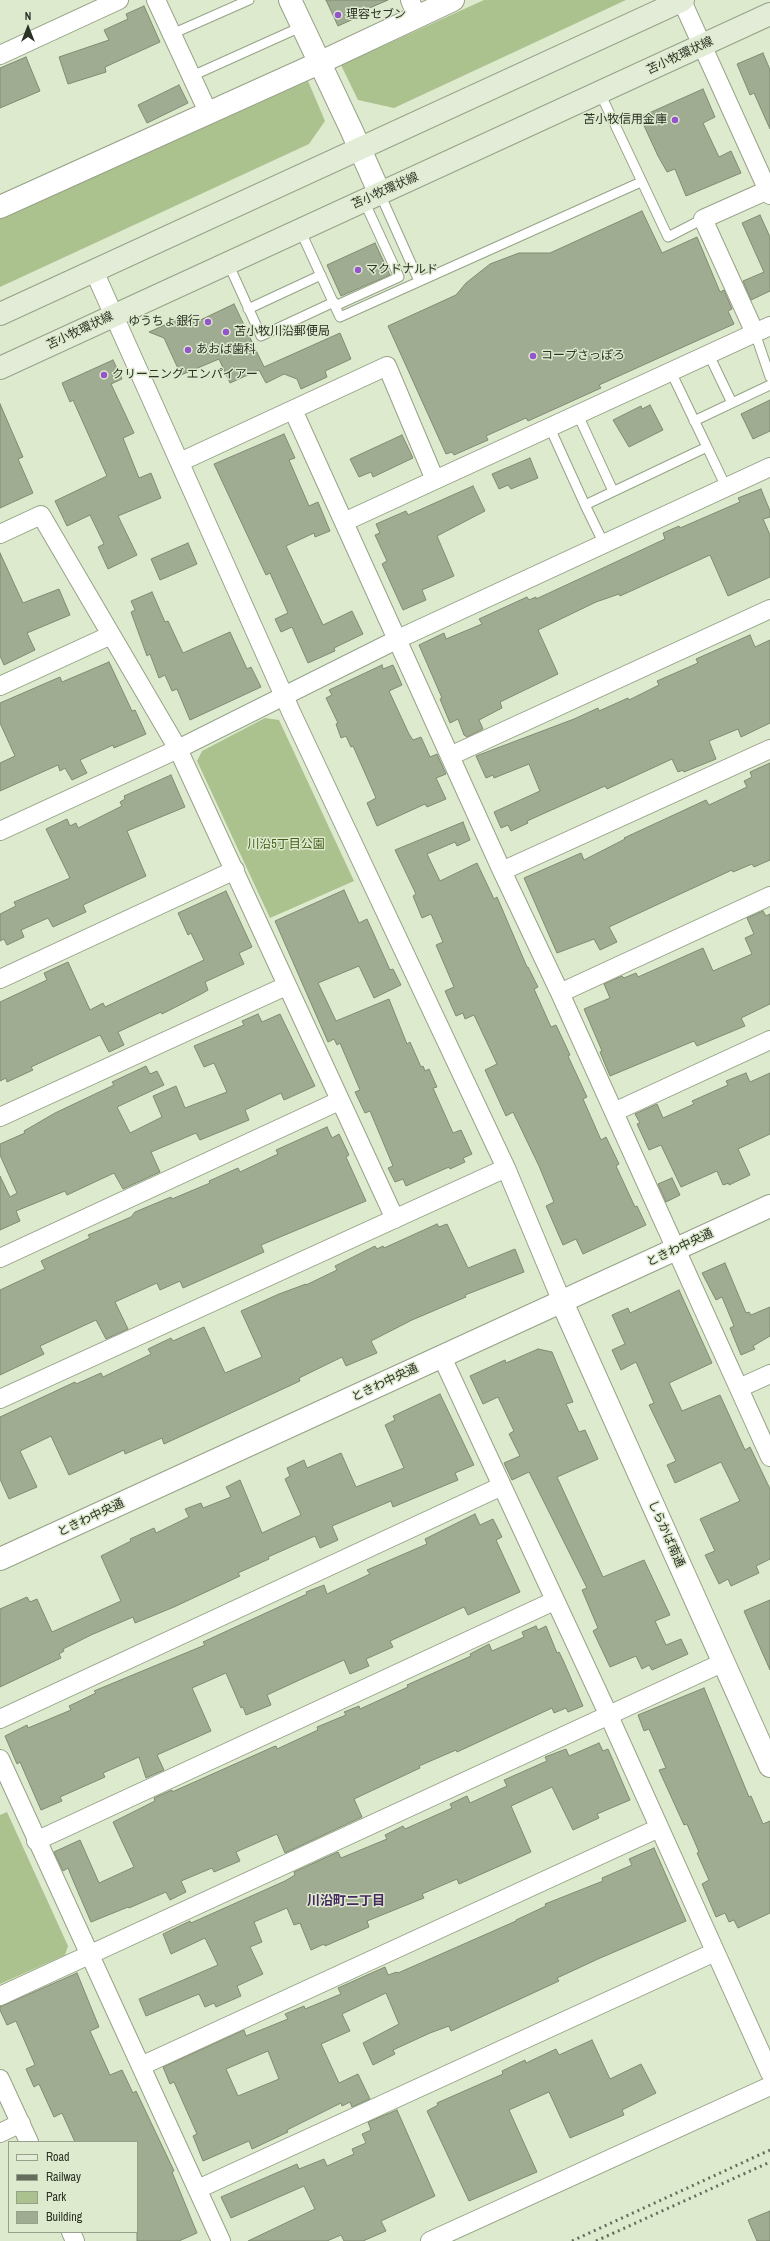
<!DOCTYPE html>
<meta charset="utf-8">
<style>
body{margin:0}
#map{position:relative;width:770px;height:2241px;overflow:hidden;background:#ddeace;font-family:"Archivo Narrow",sans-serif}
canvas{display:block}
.legend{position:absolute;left:8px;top:2141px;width:130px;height:92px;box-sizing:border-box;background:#ddeace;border:1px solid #96a08b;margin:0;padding:5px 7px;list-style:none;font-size:12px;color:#2c3126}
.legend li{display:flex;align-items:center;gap:8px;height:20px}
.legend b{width:20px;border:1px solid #96a08b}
.north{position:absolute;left:8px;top:8px;width:40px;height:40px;-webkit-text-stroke:3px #ddeace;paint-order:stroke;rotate:0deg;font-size:11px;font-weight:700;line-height:16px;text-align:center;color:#2c3126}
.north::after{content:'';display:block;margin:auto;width:14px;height:18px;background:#2c3126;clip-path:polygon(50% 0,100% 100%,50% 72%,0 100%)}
</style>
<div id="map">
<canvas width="770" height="2241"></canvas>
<ul class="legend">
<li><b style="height:5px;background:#e3ecd7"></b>Road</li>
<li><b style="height:5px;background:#666d5d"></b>Railway</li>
<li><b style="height:11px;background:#abc28e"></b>Park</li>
<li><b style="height:11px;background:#a0ac91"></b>Building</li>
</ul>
<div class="north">N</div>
</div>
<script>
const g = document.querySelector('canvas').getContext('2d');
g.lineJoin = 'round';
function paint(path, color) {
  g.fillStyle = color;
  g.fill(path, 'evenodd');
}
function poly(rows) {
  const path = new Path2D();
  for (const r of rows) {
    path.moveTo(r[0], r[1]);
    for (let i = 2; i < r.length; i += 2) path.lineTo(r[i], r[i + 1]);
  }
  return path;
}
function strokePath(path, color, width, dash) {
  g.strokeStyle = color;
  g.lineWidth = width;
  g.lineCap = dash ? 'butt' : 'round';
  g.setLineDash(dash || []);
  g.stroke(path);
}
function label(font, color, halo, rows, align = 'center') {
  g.font = font + ' "Archivo Narrow","Noto Sans JP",sans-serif';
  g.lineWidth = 3;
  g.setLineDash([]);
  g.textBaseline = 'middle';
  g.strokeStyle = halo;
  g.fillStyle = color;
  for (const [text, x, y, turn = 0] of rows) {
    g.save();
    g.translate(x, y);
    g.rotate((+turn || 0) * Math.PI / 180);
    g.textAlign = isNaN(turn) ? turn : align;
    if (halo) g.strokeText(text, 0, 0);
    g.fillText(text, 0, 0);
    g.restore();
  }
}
paint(poly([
 [484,0,626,0,394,108,358,100,341,65],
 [308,81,325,121,309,144,0,287,0,219],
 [265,718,279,720,354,881,270,918,197,761,202,751],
 [7,1812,68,1946,65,1955,0,1984,0,1815]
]), '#abc28e');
const building = poly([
 [326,0,388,0,358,13,360,16,338,26,326,0],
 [144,6,160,42,105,67,106,72,68,84,59,57,109,40,104,30,128,19,126,14,144,6],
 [763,53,770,70,770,129,754,93,750,95,737,64,763,53],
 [26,57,40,91,0,108,0,68,26,57],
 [179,85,188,103,147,123,138,105,179,85],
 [703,89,715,117,703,123,719,157,731,151,741,173,686,196,675,169,667,172,658,156,640,117,703,89],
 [642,211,662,253,697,237,720,292,724,290,732,309,728,311,734,324,599,385,601,388,528,421,526,418,486,436,488,440,454,455,452,452,446,454,388,326,456,295,466,283,490,264,519,253,550,253,642,211],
 [760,215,770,237,770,291,751,300,743,281,764,272,742,223,760,215],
 [375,243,390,275,341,296,327,265,375,243],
 [234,304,264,367,340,333,351,359,325,371,327,377,301,389,297,379,284,374,266,383,259,370,230,383,219,359,181,375,164,338,149,332,185,316,188,322,192,320,194,323,234,304],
 [113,360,122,379,111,384,134,433,123,438,139,478,151,473,161,498,118,516,137,555,108,569,98,547,104,544,90,515,67,526,55,501,107,476,73,400,70,402,62,383,113,360],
 [770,400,770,431,753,439,741,414,770,400],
 [0,404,23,457,18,459,33,493,0,508,0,404],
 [650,405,663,430,629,447,613,420,641,406,642,409,650,405],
 [284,434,295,458,289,460,309,506,318,502,330,531,315,537,314,533,286,546,323,625,352,611,363,634,334,648,335,651,308,663,292,627,281,632,275,619,288,613,270,573,266,575,214,464,284,434],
 [402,435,413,458,373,477,371,472,359,477,350,459,402,435],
 [530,458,538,478,511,489,508,485,499,489,492,474,530,458],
 [473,486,485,511,437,536,454,576,422,590,426,600,403,610,382,564,387,561,375,535,380,533,376,524,406,511,408,515,473,486],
 [761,489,770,511,770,517,763,519,770,535,770,577,728,596,710,555,620,596,619,594,596,602,538,630,558,674,500,702,502,708,479,720,483,729,467,737,464,735,458,719,450,723,440,699,442,698,419,645,444,633,446,639,482,624,479,619,527,597,529,600,536,597,536,599,590,574,665,539,663,533,679,526,680,528,740,502,738,498,761,489],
 [188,543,197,564,160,580,151,559,188,543],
 [0,553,23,603,59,589,70,615,27,633,35,650,4,665,0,656,0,553],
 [152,592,165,622,168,621,183,653,230,632,247,669,251,667,261,687,190,720,177,689,172,691,165,675,159,678,150,654,147,656,131,612,135,610,131,601,152,592],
 [750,635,755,647,770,640,770,723,741,737,738,729,709,741,716,759,684,772,683,770,678,772,672,759,607,789,605,786,527,821,528,823,511,831,508,825,501,828,494,812,540,791,529,764,494,778,493,775,486,778,476,756,574,719,598,708,599,711,628,698,629,700,659,685,657,681,698,663,696,659,750,635],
 [109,662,132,711,135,710,146,734,114,748,113,745,80,760,87,773,72,780,65,768,60,771,58,765,0,791,0,763,15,756,0,723,0,703,60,677,62,682,109,662],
 [382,665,383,669,393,665,402,685,389,691,409,734,413,740,421,737,430,757,437,754,446,774,436,778,446,799,427,807,425,804,377,826,367,803,376,798,353,746,351,747,346,736,341,738,336,724,338,723,326,698,332,695,329,690,382,665],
 [770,763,770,860,754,867,752,864,733,872,732,870,609,927,617,942,600,950,594,939,557,953,524,878,581,853,584,860,625,839,624,838,706,800,709,805,747,787,744,781,752,777,750,772,770,763],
 [171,775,185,807,127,831,146,876,83,905,86,912,53,927,48,918,21,930,24,937,7,945,4,939,0,941,0,914,16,906,14,902,70,878,46,829,67,819,70,826,76,823,78,828,122,806,120,802,125,799,124,796,171,775],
 [463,822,470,840,457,846,455,842,427,854,440,881,477,863,494,899,497,897,527,967,528,967,538,987,534,989,551,1027,556,1025,570,1055,568,1056,587,1097,583,1099,601,1140,606,1137,619,1164,616,1166,635,1207,637,1206,646,1225,583,1254,576,1239,563,1245,546,1206,554,1202,539,1166,513,1112,506,1116,485,1070,497,1064,474,1015,465,1019,463,1013,456,1016,445,991,454,987,436,945,443,942,431,914,422,918,413,896,416,894,395,850,463,822],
 [344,890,359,923,367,919,390,970,393,969,401,985,374,998,359,966,318,983,336,1021,389,999,407,1044,410,1042,421,1067,423,1066,425,1071,429,1069,437,1087,433,1088,453,1133,461,1130,472,1154,463,1158,465,1162,450,1169,449,1167,406,1186,403,1179,395,1182,388,1168,393,1166,370,1111,365,1113,355,1092,360,1090,340,1043,337,1045,334,1039,328,1042,275,921,344,890],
 [226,891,252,947,239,953,244,964,205,982,208,990,203,993,162,1014,161,1012,118,1032,124,1045,109,1052,100,1035,31,1067,33,1070,7,1082,6,1078,0,1081,0,1002,47,980,44,973,68,962,90,1010,103,1003,105,1007,204,960,191,933,188,935,178,913,226,891],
 [763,911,766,916,770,914,770,1004,741,1018,745,1026,697,1046,694,1041,610,1076,600,1052,602,1051,584,1009,610,998,604,984,622,976,624,978,636,973,638,977,703,948,713,971,752,954,745,938,754,934,747,918,763,911],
 [258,1014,262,1022,280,1014,315,1086,284,1100,281,1093,245,1110,249,1120,200,1140,196,1133,151,1152,160,1172,123,1189,114,1173,67,1195,65,1191,16,1211,20,1221,0,1230,0,1176,10,1197,17,1193,0,1155,0,1144,25,1133,24,1131,55,1113,114,1085,112,1082,146,1066,150,1074,157,1071,164,1085,117,1107,130,1133,162,1117,153,1096,176,1086,185,1108,227,1092,214,1063,204,1067,194,1046,244,1025,242,1021,258,1014],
 [746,1073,750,1082,770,1073,770,1134,738,1149,750,1175,729,1185,729,1183,723,1185,717,1171,681,1187,661,1145,649,1150,637,1124,640,1123,635,1114,657,1104,663,1118,694,1104,692,1101,728,1085,726,1081,746,1073],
 [327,1127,332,1138,339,1134,349,1155,346,1157,366,1201,261,1245,264,1252,183,1288,180,1281,160,1290,157,1283,115,1302,128,1329,106,1339,96,1320,40,1346,44,1354,0,1375,0,1290,45,1269,41,1261,90,1238,88,1235,131,1217,135,1212,171,1197,172,1199,210,1183,209,1181,238,1168,240,1172,278,1154,276,1150,327,1127],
 [672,1178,680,1195,666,1202,658,1184,672,1178],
 [437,1224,439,1227,447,1224,468,1268,515,1249,524,1272,465,1295,466,1297,412,1320,371,1341,377,1353,346,1366,342,1357,299,1378,300,1381,164,1444,162,1438,125,1454,124,1450,69,1475,51,1436,20,1451,37,1487,9,1499,0,1479,0,1417,75,1382,76,1384,101,1373,103,1377,151,1354,148,1349,171,1338,173,1341,204,1327,225,1373,262,1357,241,1311,279,1294,306,1284,306,1285,337,1270,335,1266,375,1246,377,1249,383,1246,384,1248,437,1224],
 [725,1263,746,1313,749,1312,751,1315,770,1307,770,1336,753,1346,755,1349,741,1355,730,1328,734,1326,722,1297,716,1300,702,1273,725,1263],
 [679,1290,712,1363,669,1383,682,1411,720,1395,745,1450,750,1447,770,1489,770,1559,756,1566,759,1573,731,1586,728,1579,719,1584,705,1555,715,1551,700,1519,740,1501,721,1462,675,1483,667,1465,676,1461,649,1405,654,1403,636,1362,621,1370,612,1350,625,1344,612,1315,628,1308,630,1313,679,1290],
 [538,1349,552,1352,573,1402,566,1404,579,1432,585,1430,598,1459,557,1477,603,1577,644,1560,670,1615,655,1621,666,1645,681,1639,688,1654,652,1670,649,1665,642,1669,636,1656,610,1667,593,1631,598,1628,582,1590,587,1588,529,1472,512,1480,504,1463,520,1456,509,1434,514,1431,498,1397,483,1404,470,1376,505,1360,506,1363,538,1349],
 [440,1394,474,1465,455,1473,458,1480,393,1507,391,1501,332,1526,338,1540,320,1548,315,1536,268,1557,269,1559,238,1573,240,1576,174,1607,135,1623,133,1617,91,1635,63,1649,64,1651,59,1654,61,1658,0,1687,0,1609,27,1597,30,1602,37,1599,52,1632,121,1601,101,1556,131,1541,130,1539,154,1528,156,1533,189,1517,185,1509,201,1503,203,1508,231,1497,226,1487,240,1480,262,1533,301,1515,285,1479,290,1476,287,1468,304,1460,307,1468,341,1453,356,1487,404,1468,385,1425,395,1420,393,1416,440,1394],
 [475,1514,480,1525,493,1519,502,1537,496,1540,520,1592,468,1615,464,1607,390,1641,393,1647,366,1659,369,1666,350,1674,344,1660,306,1677,267,1695,271,1705,246,1715,243,1707,241,1708,226,1673,192,1688,211,1731,157,1755,164,1770,146,1778,139,1757,103,1773,105,1777,60,1797,62,1801,41,1810,20,1762,17,1764,5,1736,27,1725,28,1728,71,1710,69,1706,96,1693,94,1691,205,1645,203,1642,307,1594,306,1592,324,1585,327,1594,370,1574,367,1570,427,1544,425,1539,475,1514],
 [770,1600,770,1670,744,1611,770,1600],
 [536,1626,538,1630,546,1626,557,1653,559,1652,563,1660,583,1706,568,1712,566,1708,554,1713,552,1708,457,1752,456,1750,419,1766,420,1768,354,1799,362,1817,285,1853,277,1834,236,1852,240,1861,214,1872,212,1868,181,1881,186,1892,170,1900,166,1892,129,1908,128,1907,91,1922,72,1878,68,1868,63,1871,54,1852,80,1840,99,1883,134,1867,113,1822,155,1801,154,1798,172,1790,172,1792,273,1747,276,1746,277,1749,318,1730,317,1727,346,1715,344,1712,359,1706,360,1709,408,1687,407,1685,471,1656,470,1654,489,1644,492,1651,524,1637,522,1632,536,1626],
 [704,1688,749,1797,751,1796,763,1824,770,1821,770,1913,738,1928,734,1920,729,1922,725,1913,716,1917,702,1884,709,1880,697,1853,699,1852,687,1824,684,1825,659,1770,666,1768,649,1729,644,1731,638,1715,704,1688],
 [599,1743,603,1751,608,1749,630,1800,597,1814,599,1818,573,1830,552,1787,511,1806,531,1852,459,1884,457,1879,422,1894,424,1898,367,1921,369,1927,325,1946,324,1944,311,1950,300,1923,294,1925,287,1908,254,1922,262,1942,250,1947,263,1974,237,1986,241,1996,216,2007,214,2003,205,2007,199,1994,146,2016,139,1999,218,1965,205,1938,171,1954,163,1934,190,1921,191,1923,285,1881,295,1875,294,1872,338,1852,341,1858,387,1839,385,1835,403,1826,405,1829,452,1808,450,1804,467,1796,470,1803,507,1786,504,1780,547,1761,545,1757,566,1749,569,1756,599,1743],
 [654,1848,686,1921,598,1959,557,1978,559,1981,451,2031,449,2026,430,2033,393,2050,395,2054,373,2065,363,2043,399,2024,386,1993,342,2014,350,2031,321,2044,339,2083,358,2074,370,2099,352,2107,350,2102,342,2106,341,2103,287,2130,288,2132,252,2149,249,2141,203,2161,193,2136,197,2134,174,2082,170,2084,163,2067,244,2030,246,2036,288,2019,285,2014,304,2006,305,2009,341,1994,338,1988,385,1967,388,1975,397,1972,398,1973,516,1921,516,1920,546,1906,545,1904,603,1881,602,1878,632,1865,629,1859,654,1848],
 [268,2051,279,2079,238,2096,226,2069,268,2051],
 [77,1973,99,2027,90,2031,110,2075,122,2070,133,2093,136,2091,174,2171,172,2172,197,2233,179,2241,137,2241,137,2142,75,2142,62,2113,54,2117,39,2084,34,2087,26,2069,35,2065,16,2021,7,2025,0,2010,0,2007,77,1973],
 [592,2040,610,2079,641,2064,656,2093,622,2110,624,2115,570,2138,549,2092,509,2110,537,2172,469,2201,427,2111,438,2105,437,2103,503,2074,502,2071,525,2060,526,2063,556,2049,559,2055,592,2040],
 [397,2110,435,2196,381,2221,386,2231,363,2241,344,2241,341,2235,327,2241,248,2241,315,2209,304,2186,231,2218,221,2197,297,2164,299,2169,324,2159,327,2166,354,2154,352,2149,366,2143,362,2134,371,2130,368,2122,397,2110],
 [770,2211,770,2241,757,2241,748,2220,770,2211]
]);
paint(building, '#a0ac91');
strokePath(building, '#808b71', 1);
const service = poly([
 [172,34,249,0],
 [192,76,303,26],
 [600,93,668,237,703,219],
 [380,194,419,281],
 [300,230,340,317,641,182],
 [228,263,261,336,334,302],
 [335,306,399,277,364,201],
 [248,309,321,275],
 [755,333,770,377],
 [709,355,732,403],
 [578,415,613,491],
 [694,421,770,385],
 [550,428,585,505],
 [707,447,726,487],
 [604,544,585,505,707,447,671,372]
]);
const minor = poly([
 [156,0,208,112],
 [410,0,417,17],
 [682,1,770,195],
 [0,55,119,0],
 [94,271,292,714,506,1168,562,1302],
 [755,333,703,219,768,190],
 [293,410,502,871,560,993,770,1457],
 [180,462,387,366,435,480,770,326],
 [344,522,435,480],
 [0,534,41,515,178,749,395,1219],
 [0,686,111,635],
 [450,756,770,609],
 [0,831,178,749,398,639,770,467],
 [502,871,770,749],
 [0,979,235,870],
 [560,993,770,896],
 [614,1112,770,1040],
 [0,1117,286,986],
 [0,1258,339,1101],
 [442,1357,609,1716,770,2073],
 [739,1388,770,1374],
 [0,1399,506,1168],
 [0,1719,502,1486],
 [0,1759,221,2241],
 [36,1841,554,1601],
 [0,1996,724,1662],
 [141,2066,659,1828],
 [0,2079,29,2142],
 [0,2133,21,2123],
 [198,2189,715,1952],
 [71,2232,75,2241],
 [430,2241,770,2086]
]);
const tertiary = poly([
 [290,0,351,129,380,194],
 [0,207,319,63,453,0],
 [562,1302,770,1766],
 [0,1559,770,1206]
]);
const secondary = poly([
 [0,314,683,0],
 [0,368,770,14]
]);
strokePath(service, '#96a287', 11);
strokePath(minor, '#96a287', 20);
strokePath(tertiary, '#96a287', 24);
strokePath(secondary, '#96a287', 24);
strokePath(service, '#fff', 9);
strokePath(minor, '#fff', 18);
strokePath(tertiary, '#fff', 22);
strokePath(secondary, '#e3ecd7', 22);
strokePath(poly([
 [572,2241,770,2150],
 [596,2241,770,2162]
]), '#666d5d', 3, [2, 4]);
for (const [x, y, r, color] of [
 [338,15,4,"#9554ca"],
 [675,120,4,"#9554ca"],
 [358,270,4,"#9554ca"],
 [208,322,4,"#9554ca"],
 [226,332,4,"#9554ca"],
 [188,350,4,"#9554ca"],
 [533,356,4,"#9554ca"],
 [104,375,4,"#9554ca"]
]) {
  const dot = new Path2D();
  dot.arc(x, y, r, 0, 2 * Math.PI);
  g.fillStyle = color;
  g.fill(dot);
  strokePath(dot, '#ddeace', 1.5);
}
label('12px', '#2c3126', '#ddeace', [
 ["理容セブン",346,15],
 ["苫小牧信用金庫",667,120,"right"],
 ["マクドナルド",366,270],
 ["ゆうちょ銀行",200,322,"right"],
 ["苫小牧川沿郵便局",234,332],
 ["あおば歯科",196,350],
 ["コープさっぽろ",541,356],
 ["クリーニング エンパイアー",112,375]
], 'left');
label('12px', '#2c3126', '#ddeace', [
 ["苫小牧環状線",680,56,-25],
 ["苫小牧環状線",385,191,-24],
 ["苫小牧環状線",80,331,-25],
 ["ときわ中央通",680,1248,-25],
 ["ときわ中央通",385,1383,-25],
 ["ときわ中央通",91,1518,-25],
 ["しらかば南通",666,1534,66]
]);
label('12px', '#455e19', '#ddeace', [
 ["川沿5丁目公園",286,845]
]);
label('bold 13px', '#462760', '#ddeace', [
 ["川沿町二丁目",346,1902]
]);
</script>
